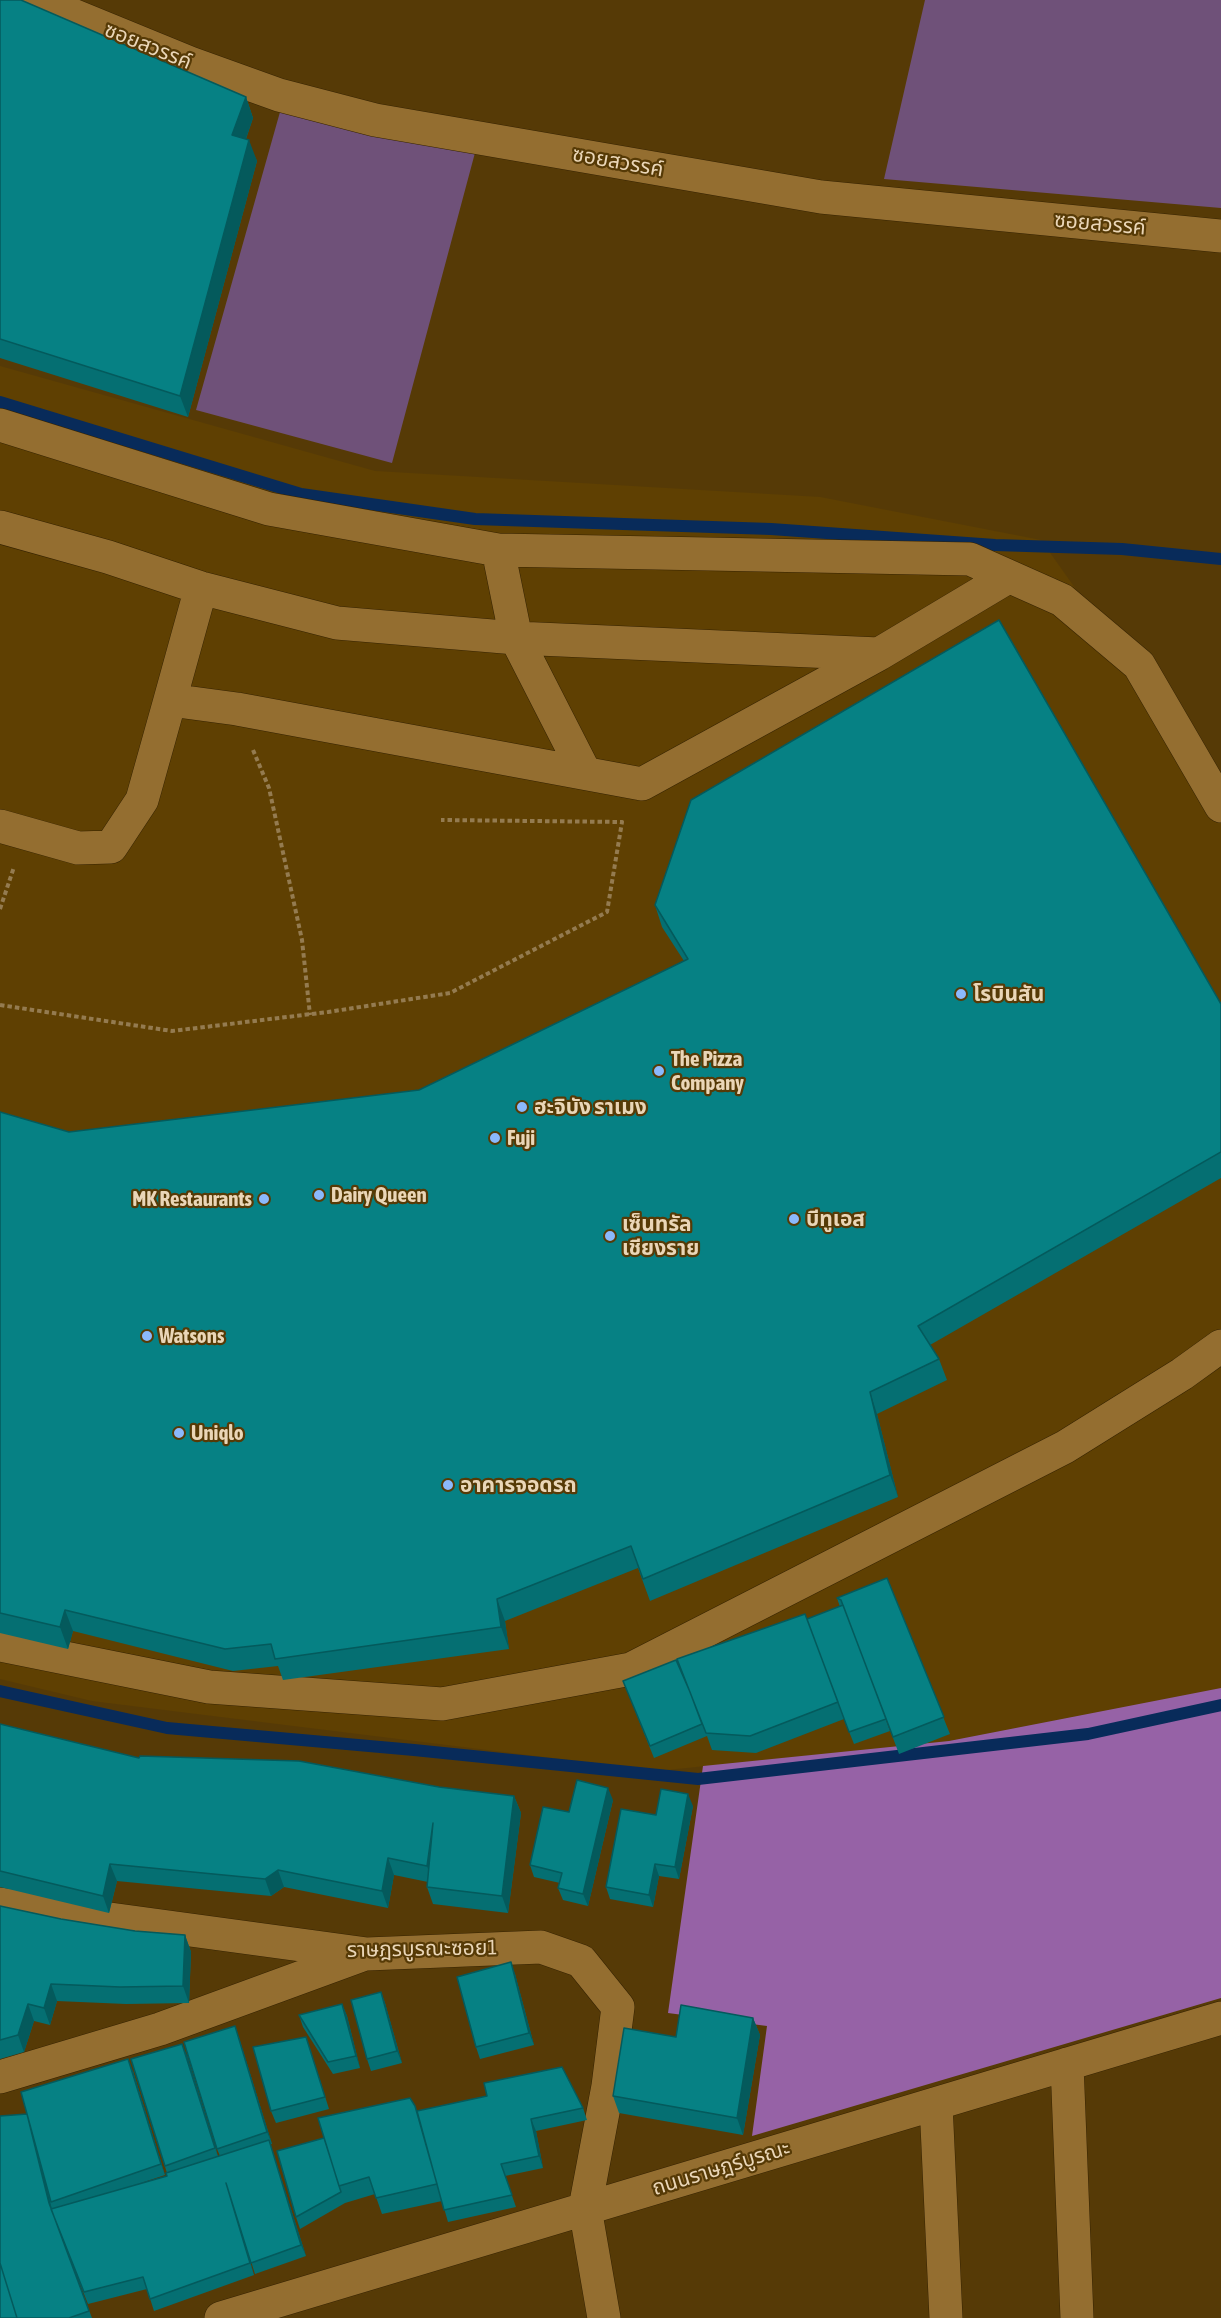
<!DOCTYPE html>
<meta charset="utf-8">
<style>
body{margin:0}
canvas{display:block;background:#563a06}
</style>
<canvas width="1221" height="2318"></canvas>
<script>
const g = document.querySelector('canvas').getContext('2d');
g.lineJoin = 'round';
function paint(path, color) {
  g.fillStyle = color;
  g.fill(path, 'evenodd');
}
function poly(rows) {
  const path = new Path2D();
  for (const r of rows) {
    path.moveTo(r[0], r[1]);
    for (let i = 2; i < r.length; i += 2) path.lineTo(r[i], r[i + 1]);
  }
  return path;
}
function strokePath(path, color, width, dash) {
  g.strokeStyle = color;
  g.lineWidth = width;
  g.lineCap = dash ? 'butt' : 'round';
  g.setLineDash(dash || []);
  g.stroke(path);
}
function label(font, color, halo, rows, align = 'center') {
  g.font = font + ' "Asap Condensed","Noto Sans Thai",sans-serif';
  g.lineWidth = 4.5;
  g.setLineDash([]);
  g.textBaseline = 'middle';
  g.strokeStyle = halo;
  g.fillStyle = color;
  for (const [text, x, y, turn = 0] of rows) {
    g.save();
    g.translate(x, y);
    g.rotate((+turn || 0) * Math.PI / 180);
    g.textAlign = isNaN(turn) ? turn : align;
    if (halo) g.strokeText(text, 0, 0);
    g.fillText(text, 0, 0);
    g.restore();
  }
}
paint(poly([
 [0,366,375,471,820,497,1041,540,1221,794,1221,1688,949,1741,657,1771,92,1701,0,1679]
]), '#5f4002');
paint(poly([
 [925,0,1221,0,1221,208,884,179],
 [280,112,476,149,392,463,196,410]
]), '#6f5179');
paint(poly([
 [1221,1688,1221,1998,752,2136,767,2026,668,2013,703,1766,949,1741]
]), '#9662a6');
strokePath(poly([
 [0,402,301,494,475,519,771,529,995,545,1122,549,1221,559],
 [0,1691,167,1728,414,1750,698,1779,1088,1734,1221,1705]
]), '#082b5a', 12);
const minor = poly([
 [36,0,190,63,279,95,375,120,821,197,1221,236],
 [0,425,269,509,498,550,970,559,1062,600,1139,665,1221,806],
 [0,527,108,557,201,588,337,623,516,638,879,654],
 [498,550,516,638,585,773],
 [170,700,201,588],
 [0,826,78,848,111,847,142,800,170,700,237,709,642,784,879,654,1008,577],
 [0,1645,209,1687,442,1704,631,1669,1065,1447,1182,1374,1221,1346],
 [0,1904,367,1954,541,1947,581,1961,618,2007,608,2086,585,2208,604,2318],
 [1067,2064,1077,2318],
 [0,2077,160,2029,362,1955],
 [936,2104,946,2318],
 [221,2318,1221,2018]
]);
strokePath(minor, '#362301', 34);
strokePath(poly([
 [253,750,269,788,302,940,310,1015],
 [0,909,14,867],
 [0,1005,172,1031,328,1012,450,993,607,912,622,822,441,820]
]), '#947b50', 4, [4.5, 3]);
strokePath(minor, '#946e30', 33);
paint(poly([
 [0,0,246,97,253,118,246,139,257,161,188,417,0,358],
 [655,905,1221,1004,1221,1178,930,1345,939,1359,947,1380,877,1414,898,1497,650,1601,638,1568,505,1621,509,1649,283,1680,278,1666,233,1671,73,1631,68,1649,0,1633,0,1112,69,1132,419,1090,684,961,662,927],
 [887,1578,950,1734,899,1754,853,1631,890,1731,854,1744,844,1719,756,1753,712,1750,707,1736,654,1758,623,1681,686,1684,807,1619,840,1607,837,1598],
 [0,1724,139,1758,439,1787,514,1796,521,1813,508,1913,433,1904,427,1887,428,1882,394,1875,388,1908,284,1887,271,1896,117,1881,109,1913,0,1887],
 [613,1800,588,1906,563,1900,558,1888,560,1883,534,1877,530,1865],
 [693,1806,679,1879,659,1876,653,1907,610,1899,606,1887,656,1815],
 [0,1906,61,1919,135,1931,185,1935,191,1952,189,2003,126,2004,57,2001,50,2025,34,2021,24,2052,0,2059],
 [515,1974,534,2045,480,2059,476,2047],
 [381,1992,385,2003,402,2063,371,2071,367,2059],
 [342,2004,347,2016,360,2068,333,2074,303,2027,299,2015],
 [753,2018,760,2035,743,2135,619,2113,613,2096,676,2037],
 [239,2038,272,2144,270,2144,306,2256,255,2274,241,2229,254,2275,154,2311,147,2289,88,2304,57,2226,92,2318,0,2318,27,2114,133,2071,165,2175,141,2183,167,2176,167,2173,131,2059,187,2055,218,2156,220,2156,217,2149],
 [310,2049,329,2109,276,2123,271,2111],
 [583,2108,587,2120,536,2131,543,2168,505,2176,516,2207,448,2222,442,2201,382,2214,375,2194,345,2203,300,2229,296,2217,417,2111]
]), '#056f72');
paint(poly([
 [246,97,253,118,240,156,232,135],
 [249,140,257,161,188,417,180,396],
 [870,1392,877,1414,898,1497,890,1475],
 [497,1599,505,1621,509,1649,501,1627],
 [65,1610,73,1631,68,1649,60,1627],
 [608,1788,613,1800,588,1906,583,1894],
 [688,1794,693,1806,679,1879,675,1867],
 [514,1796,521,1813,508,1913,502,1896],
 [433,1823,433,1883,427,1866],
 [388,1858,394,1875,388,1908,382,1891],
 [110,1864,117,1881,109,1913,103,1896],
 [655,1864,659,1876,653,1907,649,1895],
 [278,1870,284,1887,271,1896,265,1879],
 [185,1935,191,1952,189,2003,183,1986],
 [511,1962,515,1974,534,2045,529,2033],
 [51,1984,57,2001,50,2025,44,2008],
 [381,1992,385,2003,402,2063,397,2051],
 [28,2004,34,2021,24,2052,18,2035],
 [342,2004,347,2016,360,2068,356,2056],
 [753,2018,760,2035,743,2135,737,2118],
 [235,2026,239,2038,272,2144,267,2132],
 [182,2044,187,2055,219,2160,215,2148],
 [128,2059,133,2071,165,2175,161,2164],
 [27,2114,33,2131,54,2218,49,2203],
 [531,2119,536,2131,543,2168,539,2156],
 [269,2140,273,2152,306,2256,301,2245],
 [231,2195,254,2275,250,2263]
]), '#045a5c');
const building = poly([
 [0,0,21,0,246,97,232,135,249,140,180,396,0,339,0,0],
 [999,620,1221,1004,1221,1152,918,1326,939,1359,870,1392,890,1475,643,1579,631,1546,497,1599,501,1627,275,1659,271,1644,225,1649,65,1610,60,1627,0,1613,0,1112,69,1132,419,1090,688,959,655,905,691,800,999,620],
 [887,1578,944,1717,893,1737,841,1600,837,1598,887,1578],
 [843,1605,886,1719,849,1732,807,1619,843,1605],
 [805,1614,838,1702,750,1736,706,1733,677,1659,805,1614],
 [676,1660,690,1692,702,1724,650,1746,623,1681,676,1660],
 [0,1724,139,1758,140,1756,299,1761,439,1787,514,1796,502,1896,427,1887,433,1823,427,1866,388,1858,382,1891,278,1870,265,1879,110,1864,103,1896,0,1871,0,1724],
 [577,1780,608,1788,583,1894,558,1888,562,1873,530,1865,543,1807,569,1812,577,1780],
 [661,1789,688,1794,675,1867,655,1864,649,1895,606,1887,621,1809,656,1815,661,1789],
 [0,1906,61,1919,135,1931,185,1935,183,1986,120,1987,51,1984,44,2008,28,2004,18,2035,0,2040,0,1906],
 [511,1962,529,2033,476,2047,457,1977,511,1962],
 [381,1992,397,2051,367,2059,351,2000,381,1992],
 [342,2004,356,2056,328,2062,299,2015,342,2004],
 [681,2005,753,2018,737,2118,613,2096,624,2028,676,2037,681,2005],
 [235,2026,267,2132,217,2149,184,2042,235,2026],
 [306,2037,325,2097,271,2111,253,2047,306,2037],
 [182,2044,215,2148,165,2166,131,2059,182,2044],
 [128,2059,161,2164,51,2202,21,2092,128,2059],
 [562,2067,583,2108,531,2119,539,2156,501,2164,512,2195,444,2210,417,2111,487,2096,484,2083,562,2067],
 [410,2098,415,2106,437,2184,376,2198,369,2177,339,2186,318,2118,410,2098],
 [27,2114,49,2203,89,2311,69,2318,17,2318,0,2263,0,2116,27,2114],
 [324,2138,341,2192,296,2217,277,2151,324,2138],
 [269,2140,301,2245,251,2263,226,2183,250,2263,150,2299,143,2277,84,2292,51,2209,167,2176,166,2173,269,2140],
 [0,2263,17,2318,0,2318,0,2263]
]);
paint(building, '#068184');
strokePath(building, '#045a5c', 1.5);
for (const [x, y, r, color] of [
 [961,994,6,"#8bb9fc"],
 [659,1071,6,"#8bb9fc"],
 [522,1107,6,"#8bb9fc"],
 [495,1138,6,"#8bb9fc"],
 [319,1195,6,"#8bb9fc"],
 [264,1199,6,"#8bb9fc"],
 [794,1219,6,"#8bb9fc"],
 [610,1236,6,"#8bb9fc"],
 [147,1336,6,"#8bb9fc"],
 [179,1433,6,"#8bb9fc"],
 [448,1485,6,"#8bb9fc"]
]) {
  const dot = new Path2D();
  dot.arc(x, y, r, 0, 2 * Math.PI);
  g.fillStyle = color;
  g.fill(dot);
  strokePath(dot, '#563a06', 2);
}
label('21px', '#ead6b7', '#563a06', [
 ["ซอยสวรรค์",148,46,22],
 ["ซอยสวรรค์",618,162,10],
 ["ซอยสวรรค์",1100,224,5],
 ["ราษฎรบูรณะซอย1",422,1949,-1],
 ["ถนนราษฎร์บูรณะ",721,2168,-17]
]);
label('bold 21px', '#ead6b7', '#563a06', [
 ["โรบินสัน",973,994],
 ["The Pizza",671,1059],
 ["Company",671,1083],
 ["ฮะจิบัง ราเมง",534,1107],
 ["Fuji",507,1138],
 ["Dairy Queen",331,1195],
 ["MK Restaurants",252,1199,"right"],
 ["บีทูเอส",806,1219],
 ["เซ็นทรัล",622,1224],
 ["เชียงราย",622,1248],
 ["Watsons",159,1336],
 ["Uniqlo",191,1433],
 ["อาคารจอดรถ",460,1485]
], 'left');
</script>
